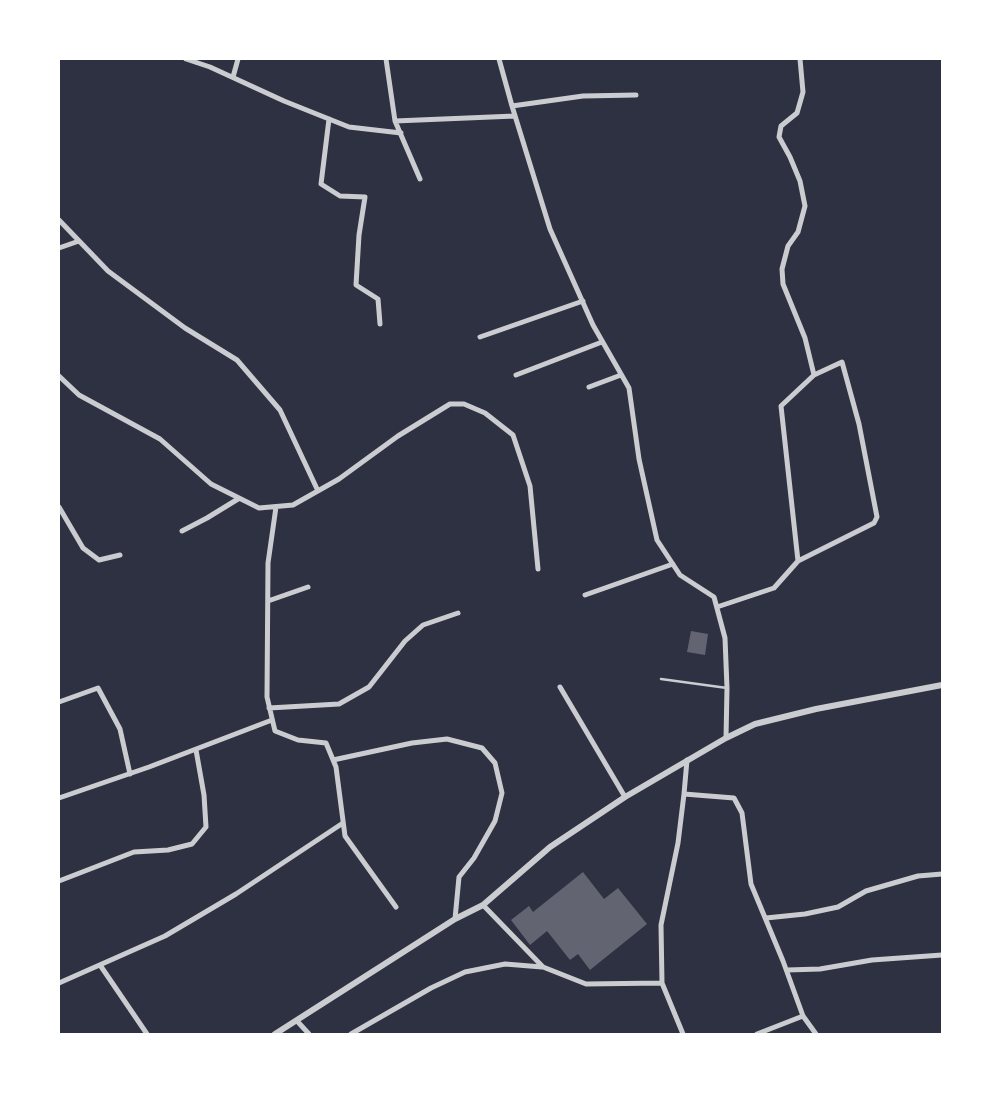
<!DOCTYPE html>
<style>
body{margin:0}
#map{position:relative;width:1001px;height:1093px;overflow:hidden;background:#2d3142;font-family:Arial,sans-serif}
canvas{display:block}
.frame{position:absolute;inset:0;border:60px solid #fff;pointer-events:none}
</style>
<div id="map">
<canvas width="1001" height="1093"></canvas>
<div class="frame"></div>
</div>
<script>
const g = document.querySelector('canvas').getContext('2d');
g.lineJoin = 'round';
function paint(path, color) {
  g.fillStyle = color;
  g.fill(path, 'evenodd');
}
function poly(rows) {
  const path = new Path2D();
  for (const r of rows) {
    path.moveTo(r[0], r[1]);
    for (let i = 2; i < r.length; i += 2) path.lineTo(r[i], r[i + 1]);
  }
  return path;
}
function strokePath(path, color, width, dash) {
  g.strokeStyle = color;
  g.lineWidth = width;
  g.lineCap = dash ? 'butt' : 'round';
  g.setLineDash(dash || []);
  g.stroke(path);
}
paint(poly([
 [691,631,708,634,705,655,687,652],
 [583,872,604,899,618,888,647,924,590,970,578,954,570,960,547,931,530,945,511,920,529,906,533,912]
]), '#626471');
strokePath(poly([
 [661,679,727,688]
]), '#caccd0', 2.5);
strokePath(poly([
 [186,59,210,67,284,101,349,127,401,133],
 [386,59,395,121,420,179],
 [499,59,512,106,550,229,593,325,629,388,639,459,657,540,680,575,714,597,725,638,727,688,726,738],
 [800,59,803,92,797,113,781,126,779,137,790,157,800,181,805,206,798,232,788,246,782,269,783,284,805,338,814,375],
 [233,77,238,59],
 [512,106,583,96,636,95],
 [329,119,321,184,340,196,365,197,359,235,356,285,378,299,380,324],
 [395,121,515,116],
 [59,220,108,271,185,328,237,360,280,410,318,491],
 [59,248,79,241],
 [480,337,583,301],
 [516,375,602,342],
 [59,376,79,395,160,439,211,484,259,508,293,505,339,479,398,436,450,404,464,404,485,413,513,435,530,486,538,569],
 [589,387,621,375],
 [59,507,83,548,99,560,120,555],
 [276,507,268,563,267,697,275,731,298,740,326,743,336,767,345,836,396,907],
 [182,531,207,518,238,499],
 [585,595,673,564],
 [268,601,308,587],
 [717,607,774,588,798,561,781,406,814,375,842,362,859,424,877,517,874,523,798,561],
 [560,687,625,797],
 [59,702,98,688,120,729,130,774],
 [269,708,339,704,369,687,405,641,423,625,458,613],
 [333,760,412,743,447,739,482,748,495,763,502,793,495,821,474,858,459,877,455,919],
 [687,760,684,794,734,798,742,813,751,884,783,961,803,1016,816,1034],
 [59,798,149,767,272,720],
 [59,881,134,852,168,850,192,844,206,827,204,795,196,750],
 [483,905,543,967,586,984,662,983],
 [766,918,805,914,838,907,866,891,918,876,942,874],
 [100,965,147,1034],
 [787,970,820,969,872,960,942,955],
 [59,983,165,936,236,894,343,823],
 [297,1021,309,1034],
 [351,1034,431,988,465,972,505,964,542,967],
 [683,1034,662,983,661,925,678,843,684,794],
 [757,1034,803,1016]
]), '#caccd0', 5);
strokePath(poly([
 [275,1034,455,919,483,905,550,847,625,797,726,738,755,724,816,709,942,685]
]), '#caccd0', 6);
</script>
